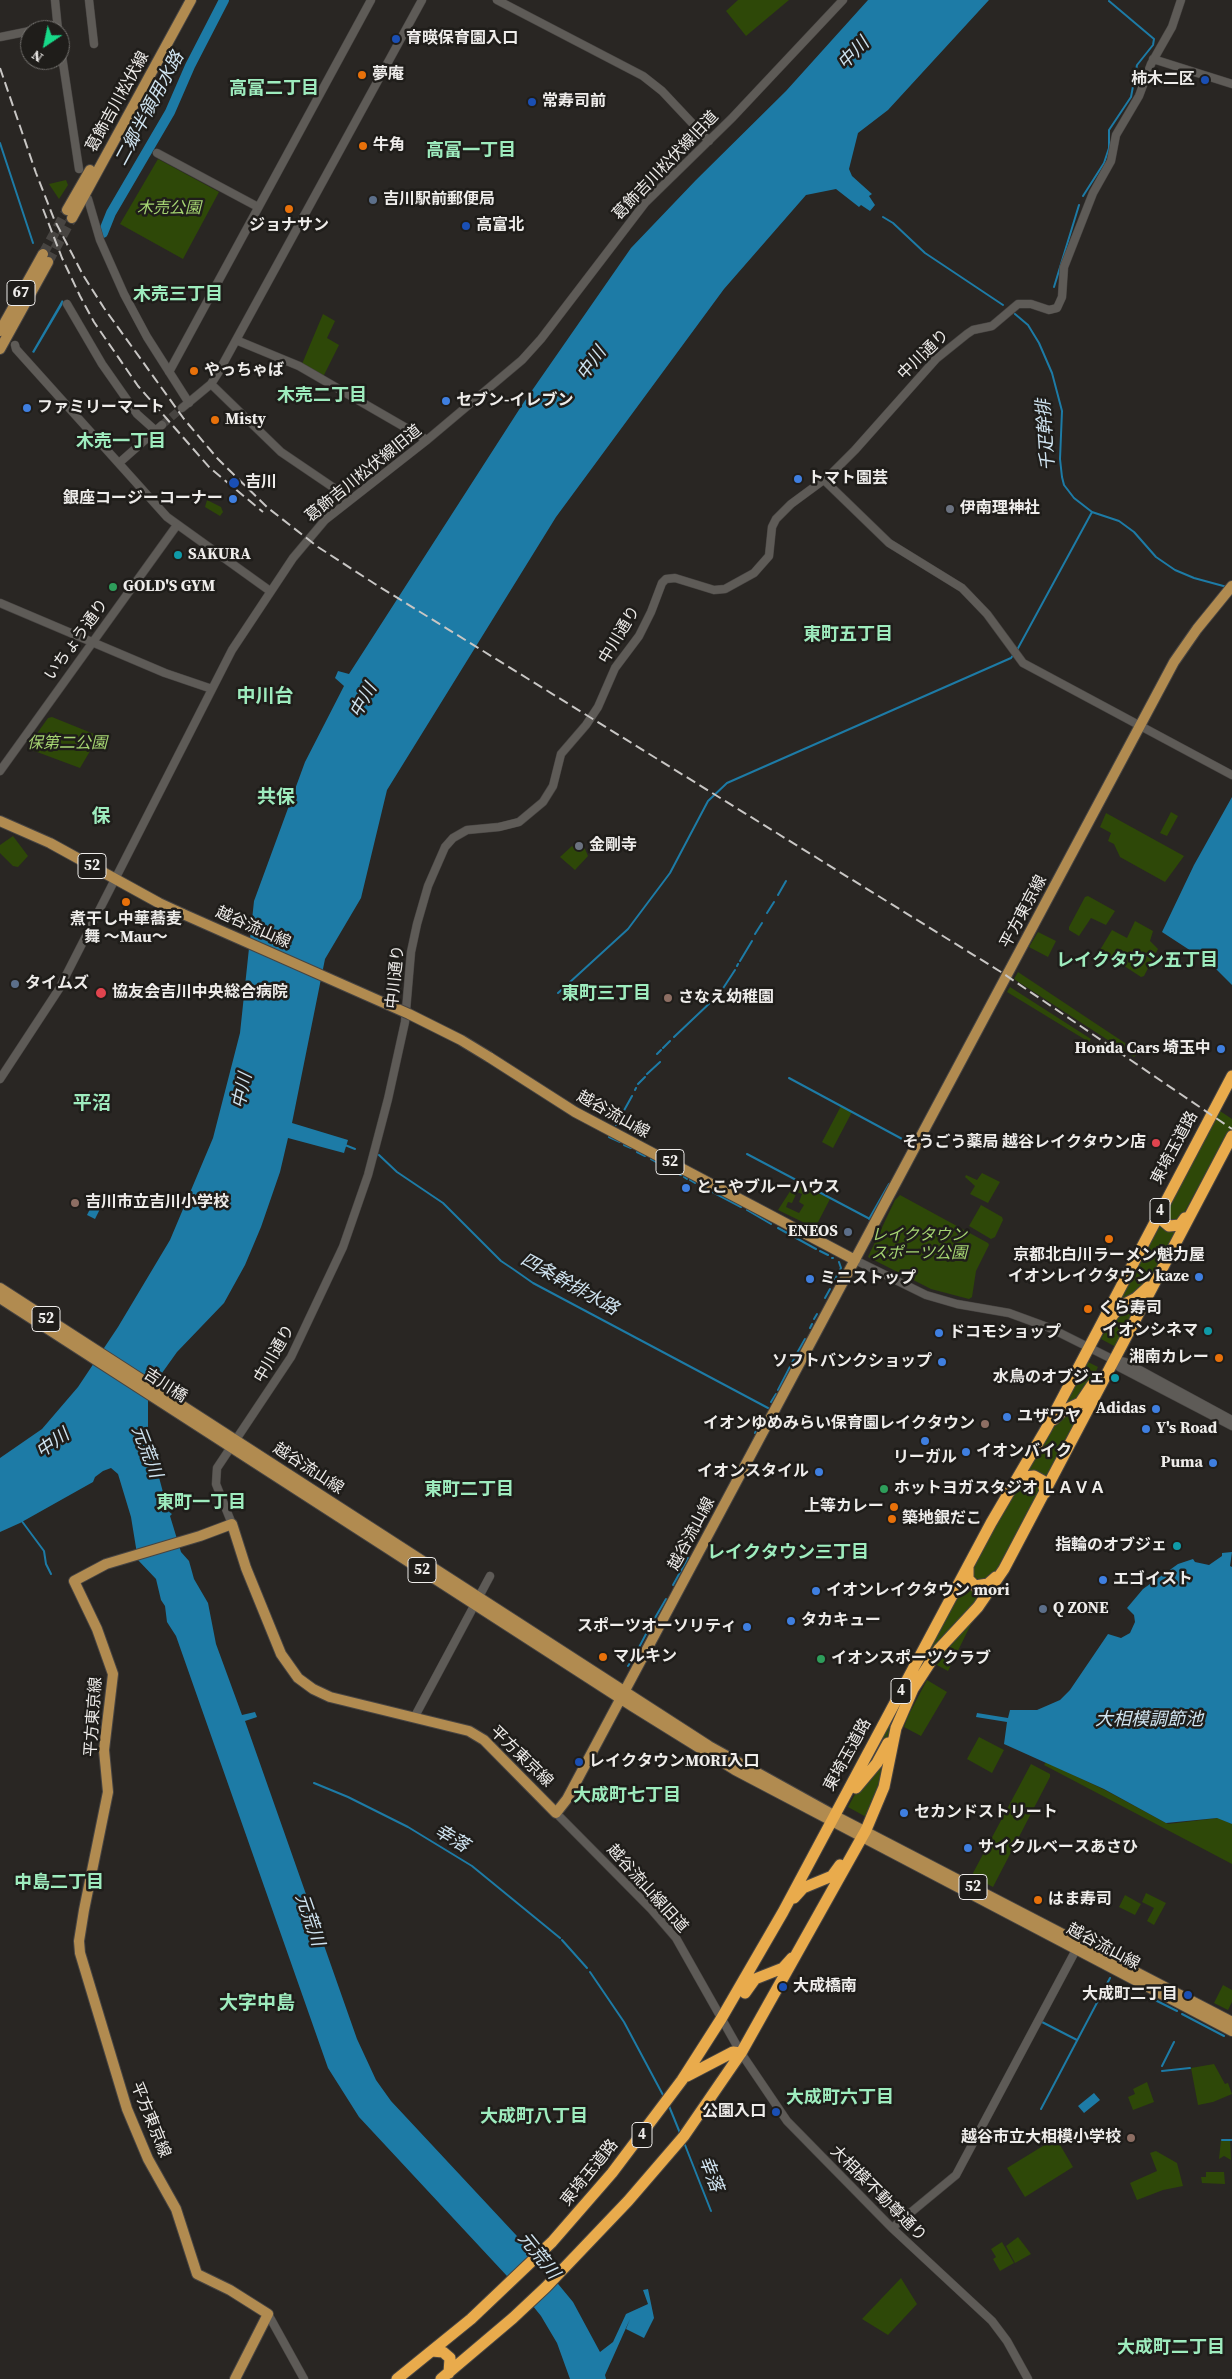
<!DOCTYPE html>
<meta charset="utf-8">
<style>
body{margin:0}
#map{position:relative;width:1232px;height:2379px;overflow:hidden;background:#292623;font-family:"Source Serif 4",serif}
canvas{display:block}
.north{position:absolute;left:20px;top:20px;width:50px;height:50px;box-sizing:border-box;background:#1f1d1a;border:1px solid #72706d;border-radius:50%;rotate:214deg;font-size:14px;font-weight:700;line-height:20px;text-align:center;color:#eeecea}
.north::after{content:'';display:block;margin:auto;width:18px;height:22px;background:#17d989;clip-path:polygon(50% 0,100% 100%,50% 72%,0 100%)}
</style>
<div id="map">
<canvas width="1232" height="2379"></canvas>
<div class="north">N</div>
</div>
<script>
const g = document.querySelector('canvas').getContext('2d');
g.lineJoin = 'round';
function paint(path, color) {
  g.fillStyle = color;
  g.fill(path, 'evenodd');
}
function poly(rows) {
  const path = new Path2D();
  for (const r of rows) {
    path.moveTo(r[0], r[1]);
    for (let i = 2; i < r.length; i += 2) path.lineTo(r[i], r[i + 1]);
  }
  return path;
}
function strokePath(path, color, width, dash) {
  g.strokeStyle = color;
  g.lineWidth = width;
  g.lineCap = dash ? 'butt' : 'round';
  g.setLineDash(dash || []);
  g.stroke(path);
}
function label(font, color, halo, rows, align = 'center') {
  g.font = font + ' "Source Serif 4","Noto Sans JP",serif';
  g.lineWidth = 5;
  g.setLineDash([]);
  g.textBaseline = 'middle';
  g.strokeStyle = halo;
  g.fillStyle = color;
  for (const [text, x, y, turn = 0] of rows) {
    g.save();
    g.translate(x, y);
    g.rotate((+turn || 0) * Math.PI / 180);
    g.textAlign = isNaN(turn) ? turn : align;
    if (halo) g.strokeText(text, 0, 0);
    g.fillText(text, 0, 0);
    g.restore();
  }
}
paint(poly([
 [738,0,789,0,746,36,726,11],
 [158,159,219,192,183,259,120,224],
 [66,180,68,185,59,199,49,184],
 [323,314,335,321,327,338,339,345,324,375,321,376,302,364],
 [207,500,221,507,223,512,220,516,205,507],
 [52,717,99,736,80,768,29,749,28,746,48,718],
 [1171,812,1178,816,1167,836,1160,833],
 [1106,813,1184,856,1165,882,1120,857,1114,844,1108,841,1111,833,1100,827],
 [13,836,28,856,18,867,13,866,0,853,0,845],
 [579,843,585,849,588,856,575,870,560,857,572,846,574,848],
 [1088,896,1115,911,1106,925,1091,918,1079,936,1069,930,1069,927,1085,897],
 [1135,921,1153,931,1150,941,1158,949,1144,976,1141,977,1100,950,1112,930,1127,938],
 [1038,932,1056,941,1048,957,1029,947],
 [1018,972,1131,1047,1136,1055,1134,1057,1014,979],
 [1010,987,1091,1039,1089,1042,1007,992],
 [841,1106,852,1112,833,1148,822,1142],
 [1217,1109,1232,1119,1232,1128,1206,1177,1197,1189,1182,1217,1170,1224,1164,1208],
 [982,1173,1000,1182,988,1203,970,1194,975,1186,965,1177,966,1175,977,1180],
 [796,1182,830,1199,815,1228,778,1210],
 [797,1192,802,1194,799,1202,804,1205,799,1213,786,1207,788,1202,792,1203],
 [900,1195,988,1243,989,1245,976,1271,972,1297,969,1299,931,1289,868,1257,895,1200],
 [981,1205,1002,1217,1003,1220,995,1237,991,1239,969,1226],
 [1159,1224,1166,1230,1178,1229,1158,1267,1139,1291,1113,1305],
 [1141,1297,1116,1347,1101,1339,1114,1315],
 [1084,1360,1098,1367,1091,1382,1080,1398,1059,1409],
 [1087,1399,1047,1482,1024,1472,1057,1418],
 [1037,1480,1041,1490,1010,1552,990,1579,975,1582,971,1566,1020,1484],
 [964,1578,990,1587,945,1637,897,1719,879,1757,861,1776],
 [974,1618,948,1671,935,1664,954,1640],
 [927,1680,947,1692,921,1736,904,1727,908,1716],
 [979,1737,1004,1750,992,1773,967,1759],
 [1046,1762,1105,1790,1168,1824,1218,1818,1232,1824,1232,1864,1044,1765],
 [886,1763,868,1818,848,1807,858,1789,880,1764],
 [1031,1764,1050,1774,1050,1777,993,1887,976,1878,973,1873],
 [1146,1893,1166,1903,1154,1925,1147,1921,1154,1908,1142,1902],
 [1125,1895,1141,1904,1135,1915,1119,1907],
 [1223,1985,1232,1990,1232,2002,1228,2010,1214,2003],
 [1214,2064,1225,2084,1228,2083,1232,2094,1213,2102,1198,2105,1191,2068],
 [1147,2082,1154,2102,1133,2110,1128,2097,1135,2094,1133,2089],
 [1056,2138,1073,2167,1025,2197,1007,2168],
 [1221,2140,1230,2141,1231,2160,1224,2156,1219,2159],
 [1156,2151,1177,2163,1183,2186,1163,2190,1137,2200,1130,2183,1157,2171,1150,2153],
 [1206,2172,1224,2172,1225,2184,1202,2183,1201,2177,1206,2177],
 [1018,2237,1031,2254,1015,2263,1006,2246],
 [1002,2242,1014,2263,1000,2271,993,2259,996,2257,991,2249],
 [901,2278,917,2304,888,2335,862,2319]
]), '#2e4808');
paint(poly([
 [868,0,989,0,888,110,858,133,849,169,852,176,872,194,869,196,875,205,870,211,861,205,859,207,836,189,806,195,724,289,556,517,387,790,361,898,325,959,292,1123,348,1140,344,1153,288,1138,280,1172,261,1227,245,1265,224,1303,177,1352,157,1380,148,1400,148,1436,168,1511,172,1514,170,1516,181,1552,189,1561,194,1579,208,1603,216,1644,242,1715,255,1712,257,1717,245,1721,357,2039,376,2080,391,2101,530,2250,573,2302,600,2352,613,2342,626,2314,648,2304,643,2290,648,2289,654,2318,644,2338,626,2329,630,2319,605,2375,606,2379,570,2379,557,2343,541,2316,520,2290,359,2117,328,2068,176,1636,167,1622,165,1606,161,1600,156,1579,138,1560,131,1517,118,1474,111,1468,103,1471,95,1477,93,1482,20,1523,0,1532,0,1458,42,1429,78,1387,118,1327,170,1240,213,1138,240,1033,254,901,305,762,344,686,335,678,338,671,349,674,524,402,631,248,696,180,786,91],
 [62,300,64,302,34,353,32,352],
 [1232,797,1232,985,1211,964,1162,932,1194,865],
 [96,1197,104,1201,95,1219,87,1215],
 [1232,1552,1230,1566,1232,1567,1232,1824,1217,1818,1166,1823,1104,1789,1004,1744,1007,1722,976,1717,977,1713,1008,1718,1010,1710,1037,1710,1060,1700,1070,1690,1108,1634,1121,1638,1130,1633,1135,1622,1134,1615,1127,1608,1143,1589,1178,1564,1193,1559,1195,1562,1209,1565,1222,1556,1222,1553],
 [1094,2093,1100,2100,1084,2113,1078,2106]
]), '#1d7ba6');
paint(poly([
 [535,2252,560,2281,531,2308,506,2280]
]), '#292623');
strokePath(poly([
 [0,143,33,243],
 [1083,196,1104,163,1109,148,1109,130,1131,97,1137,65,1153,45,1154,39,1109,1],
 [883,217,893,223,925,253,1003,305],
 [1054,287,1079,205],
 [1015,314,1028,325,1039,343,1052,373,1062,411,1060,459,1062,477,1064,485,1074,498,1092,512,1119,521,1134,532,1156,557,1175,570,1194,578,1227,587],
 [1017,650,1092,512],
 [778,895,786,881],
 [767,913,774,902],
 [755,934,762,923],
 [740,961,752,941],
 [737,966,738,964],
 [558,993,628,929,670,873,708,801,727,783,1011,658,1014,654],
 [720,993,735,970],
 [674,1037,713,1000],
 [663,1048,670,1041],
 [657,1054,661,1050],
 [647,1074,660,1062],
 [789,1078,904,1140],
 [638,1084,645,1077],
 [635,1090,636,1088],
 [616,1125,632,1096],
 [609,1137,620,1142],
 [345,1145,355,1149],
 [624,1145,631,1148],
 [637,1152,645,1156],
 [747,1154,868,1218],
 [379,1155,397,1172,443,1203,501,1261,513,1269,533,1283,768,1408],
 [651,1159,681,1175],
 [684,1177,687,1179],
 [690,1180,695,1183],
 [703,1187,741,1207],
 [747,1210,771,1224],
 [869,1219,889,1184],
 [778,1228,816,1249],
 [820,1251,828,1255],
 [832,1258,833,1258],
 [833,1283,841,1268,839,1262],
 [825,1298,830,1289],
 [814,1319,817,1314],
 [810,1328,812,1324],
 [797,1353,805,1339],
 [778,1390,795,1357],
 [771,1402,776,1394],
 [755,1433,763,1417],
 [21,1520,44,1551,46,1564,51,1574],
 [673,1585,688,1558],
 [652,1623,666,1599],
 [635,1655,646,1634],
 [628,1666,632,1660],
 [314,1783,348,1797,408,1827,472,1866,560,1938],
 [562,1940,587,1968],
 [590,1972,624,2022,663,2095],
 [1153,1999,1177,2011],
 [1182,2014,1224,2036],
 [1042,2022,1077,2040],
 [1162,2066,1174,2042],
 [1162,2071,1190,2068],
 [669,2106,680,2133],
 [1041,2109,1110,1978],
 [1222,2140,1232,2140],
 [685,2145,711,2211]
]), '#1d7ba6', 2);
strokePath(poly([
 [103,233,111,213,170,112,190,66,224,0]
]), '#1d7ba6', 10);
strokePath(poly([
 [162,425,182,408]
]), '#474441', 8, [8, 4]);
strokePath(poly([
 [43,254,67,210],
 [48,262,72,218]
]), '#474441', 10, [10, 5]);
const minor = poly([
 [55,0,58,30],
 [89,0,94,44],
 [497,0,643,76,662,91,709,141],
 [36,30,40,29],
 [0,37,30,31],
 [60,43,79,169],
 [1153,59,1232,84],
 [157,153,258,207],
 [88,199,100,240,124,294,147,337,189,403],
 [67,304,102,364,137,414,156,431],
 [236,340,299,366,427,440],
 [15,345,16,349,167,517,270,591],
 [169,372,371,0],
 [211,384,281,452,337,490,348,502],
 [182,408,211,384,218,373,422,0],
 [119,463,162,425],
 [824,480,889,543,962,588,987,614,1023,663,1232,775],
 [0,603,165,673,212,689],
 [0,771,177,525],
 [0,1079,59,989,232,650,293,558,325,520,427,440,522,360,541,339,645,203,732,118,843,0],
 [855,1260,926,1295,957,1304,1009,1313,1050,1328,1114,1360,1125,1362,1232,1420],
 [1114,1360,1119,1367,1232,1426],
 [232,1524,216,1484,217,1468,291,1357,343,1247,368,1175,388,1099,405,1022,411,952,417,924,428,886,445,847,453,838,467,830,499,827,519,822,543,802,553,786,561,754,586,725,598,707,615,668,639,636,651,612,662,583,666,579,675,578,714,590,725,589,754,573,769,556,772,527,776,519,791,504,829,476,855,450,936,359,967,334,973,330,992,326,1018,304,1031,304,1049,310,1057,308,1062,297,1064,267,1093,193,1111,161,1116,135,1139,96,1151,64,1172,27,1181,0],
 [415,1716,490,1576],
 [556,1813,651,1909,676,1938,741,2053,787,2121,892,2228,992,2321,1007,2341,1028,2379],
 [892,2228,956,2175,1078,1946],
 [268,2314,304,2379]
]);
const major = poly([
 [67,210,90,170],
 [72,218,191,0],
 [0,331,43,254],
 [0,349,48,262],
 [0,821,50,843,159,903,183,914],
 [489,1057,575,1112,855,1260],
 [0,1288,709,1746,839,1818,1232,2022],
 [0,1298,632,1706,735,1770,1232,2031],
 [235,2379,268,2314,230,2290,197,2274,176,2209,148,2159,127,2109,80,1953,79,1941,84,1910,108,1792,104,1750,113,1674,97,1629,74,1581,106,1564,200,1536,232,1524,246,1568,281,1654,298,1678,313,1689,330,1697,469,1731,484,1740,556,1813,567,1799,1174,662,1197,629,1232,586]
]);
const highway = poly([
 [1162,1208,1163,1221,1169,1226,1180,1225,1185,1218],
 [1110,1319,1119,1307,1136,1298,1148,1287],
 [1053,1420,1063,1411,1080,1403,1092,1385],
 [1017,1484,1025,1477,1034,1476,1043,1481,1045,1493],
 [968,1567,968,1579,975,1586,988,1584,996,1577],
 [856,1788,877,1763,888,1743],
 [794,1898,803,1888,832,1876,840,1865],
 [745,1993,755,1979,783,1968,792,1958],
 [687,2076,733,2052,741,2053],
 [432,2351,443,2352,450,2358,449,2373],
 [397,2379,471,2319,552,2242,612,2173,682,2080,721,2019,783,1912,991,1523,1046,1429,1232,1076],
 [441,2379,513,2318,546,2287,628,2201,684,2136,741,2053,866,1830,884,1787,896,1728,913,1689,939,1649,978,1607,1004,1569,1232,1136]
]);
strokePath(minor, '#474442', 9);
strokePath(major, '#474442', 12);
strokePath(highway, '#474442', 13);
strokePath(minor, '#5e5b57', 8);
strokePath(major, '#b18b50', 10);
strokePath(highway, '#e9ab4c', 11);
strokePath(poly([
 [0,68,36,173,54,219,83,275,104,308,184,419,218,459,268,508,318,547,375,584,1001,972,1232,1129],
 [43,209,62,258,80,296,94,322,138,386,210,468,263,512]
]), '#c8c6c4', 2, [10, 5]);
const majorBridge = poly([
 [183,914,409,1014,461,1040,489,1057]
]);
strokePath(majorBridge, '#474442', 12, []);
strokePath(majorBridge, '#b18b50', 10);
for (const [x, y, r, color] of [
 [396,39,5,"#1a4fb4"],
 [362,75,5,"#e8710a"],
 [1205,80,5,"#1a4fb4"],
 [532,102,5,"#1a4fb4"],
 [363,146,5,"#e8710a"],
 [373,200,5,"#5c6f8a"],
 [289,209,5,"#e8710a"],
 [466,226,5,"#1a4fb4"],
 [194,371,5,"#e8710a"],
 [446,401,5,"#3f7fe0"],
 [27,408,5,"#3f7fe0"],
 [215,420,5,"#e8710a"],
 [798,479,5,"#3f7fe0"],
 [234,483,6,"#1a4fb4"],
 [233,499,5,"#3f7fe0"],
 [950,509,5,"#6b7280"],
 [178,555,5,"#0f9aa8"],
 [113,587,5,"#2e9e5b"],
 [579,846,5,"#6b7280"],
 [126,902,5,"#e8710a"],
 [15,984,5,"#5c6f8a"],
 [101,993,6,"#e0444e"],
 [668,998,5,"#8d6e63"],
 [1221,1049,5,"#3f7fe0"],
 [1156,1143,5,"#e0444e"],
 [686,1188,5,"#3f7fe0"],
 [75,1203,5,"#8d6e63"],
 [848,1232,5,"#5c6f8a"],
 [1109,1239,5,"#e8710a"],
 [1199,1277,5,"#3f7fe0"],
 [810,1279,5,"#3f7fe0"],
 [1088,1309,5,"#e8710a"],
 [1208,1331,5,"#0f9aa8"],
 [939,1333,5,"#3f7fe0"],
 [1219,1358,5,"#e8710a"],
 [942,1362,5,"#3f7fe0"],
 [1115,1378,5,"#0f9aa8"],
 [1156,1409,5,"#3f7fe0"],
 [1007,1417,5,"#3f7fe0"],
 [985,1424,5,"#8d6e63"],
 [1146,1429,5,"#3f7fe0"],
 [925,1441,5,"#3f7fe0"],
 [966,1452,5,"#3f7fe0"],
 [1213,1463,5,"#3f7fe0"],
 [819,1472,5,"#3f7fe0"],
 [884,1489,5,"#2e9e5b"],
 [894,1507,5,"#e8710a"],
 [892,1519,5,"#e8710a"],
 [1177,1546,5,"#0f9aa8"],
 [1103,1580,5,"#3f7fe0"],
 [816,1591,5,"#3f7fe0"],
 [1043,1609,5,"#5c6f8a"],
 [791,1621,5,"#3f7fe0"],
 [747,1627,5,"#3f7fe0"],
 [603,1657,5,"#e8710a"],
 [821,1659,5,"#2e9e5b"],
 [579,1762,5,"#1a4fb4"],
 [904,1813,5,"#3f7fe0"],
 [968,1848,5,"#3f7fe0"],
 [1038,1900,5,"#e8710a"],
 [783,1987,5,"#1a4fb4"],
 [1188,1995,5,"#1a4fb4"],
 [776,2112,5,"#1a4fb4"],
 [1131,2138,5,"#8d6e63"]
]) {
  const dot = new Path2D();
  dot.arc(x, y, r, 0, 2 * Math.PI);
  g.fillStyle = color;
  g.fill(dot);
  strokePath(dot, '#1f1d1a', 2);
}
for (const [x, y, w] of [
 [21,293,28],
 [92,866,28],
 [670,1162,28],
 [1160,1211,20],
 [46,1319,28],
 [422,1570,28],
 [901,1691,20],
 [973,1887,28],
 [642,2135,20]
]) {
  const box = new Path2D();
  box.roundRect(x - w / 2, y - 12.5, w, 25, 4);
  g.fillStyle = '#1f1d1a';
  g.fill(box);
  strokePath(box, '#eeecea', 1);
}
label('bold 15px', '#eeecea', null, [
 ["67",21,293],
 ["52",92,866],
 ["52",670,1162],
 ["4",1160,1211],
 ["52",46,1319],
 ["52",422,1570],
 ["4",901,1691],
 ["52",973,1887],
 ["4",642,2135]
]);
label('bold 16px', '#eeecea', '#1f1d1a', [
 ["育暎保育園入口",406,39],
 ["夢庵",372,75],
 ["柿木二区",1195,80,"right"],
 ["常寿司前",542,102],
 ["牛角",373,146],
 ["吉川駅前郵便局",383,200],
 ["ジョナサン",289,226,"center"],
 ["高富北",476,226],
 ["やっちゃば",204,371],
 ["セブン-イレブン",456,401],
 ["ファミリーマート",37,408],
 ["Misty",225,420],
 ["トマト園芸",808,479],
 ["吉川",245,483],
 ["銀座コージーコーナー",223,499,"right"],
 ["伊南理神社",960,509],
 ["SAKURA",188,555],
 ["GOLD'S GYM",123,587],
 ["金剛寺",589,846],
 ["煮干し中華蕎麦",126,920,"center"],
 ["舞 〜Mau〜",126,938,"center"],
 ["タイムズ",25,984],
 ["協友会吉川中央総合病院",112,993],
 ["さなえ幼稚園",678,998],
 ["Honda Cars 埼玉中",1211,1049,"right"],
 ["そうごう薬局 越谷レイクタウン店",1146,1143,"right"],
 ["とこやブルーハウス",696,1188],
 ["吉川市立吉川小学校",85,1203],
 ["ENEOS",838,1232,"right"],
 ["京都北白川ラーメン魁力屋",1109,1256,"center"],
 ["イオンレイクタウン kaze",1189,1277,"right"],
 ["ミニストップ",820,1279],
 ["くら寿司",1098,1309],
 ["イオンシネマ",1198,1331,"right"],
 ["ドコモショップ",949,1333],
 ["湘南カレー",1209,1358,"right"],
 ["ソフトバンクショップ",932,1362,"right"],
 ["水鳥のオブジェ",1105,1378,"right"],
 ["Adidas",1146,1409,"right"],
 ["ユザワヤ",1017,1417],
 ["イオンゆめみらい保育園レイクタウン",975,1424,"right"],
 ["Y's Road",1156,1429],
 ["イオンバイク",976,1452],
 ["リーガル",925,1458,"center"],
 ["Puma",1203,1463,"right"],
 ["イオンスタイル",809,1472,"right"],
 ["ホットヨガスタジオ ＬＡＶＡ",894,1489],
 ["上等カレー",884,1507,"right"],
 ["築地銀だこ",902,1519],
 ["指輪のオブジェ",1167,1546,"right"],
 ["エゴイスト",1113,1580],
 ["イオンレイクタウン mori",826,1591],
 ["Q ZONE",1053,1609],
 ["タカキュー",801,1621],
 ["スポーツオーソリティ",737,1627,"right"],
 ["マルキン",613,1657],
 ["イオンスポーツクラブ",831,1659],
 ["レイクタウンMORI入口",589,1762],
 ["セカンドストリート",914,1813],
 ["サイクルベースあさひ",978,1848],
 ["はま寿司",1048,1900],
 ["大成橋南",793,1987],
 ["大成町二丁目",1178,1995,"right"],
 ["公園入口",766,2112,"right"],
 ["越谷市立大相模小学校",1121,2138,"right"]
], 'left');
label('16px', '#eeecea', '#1f1d1a', [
 ["葛飾吉川松伏線",118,102,-61],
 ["葛飾吉川松伏線旧道",666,166,-46],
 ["中川通り",924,355,-44],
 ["葛飾吉川松伏線旧道",364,474,-39],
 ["中川通り",620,635,-59],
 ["いちょう通り",77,640,-54],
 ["平方東京線",1024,912,-62],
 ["越谷流山線",253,928,24],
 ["中川通り",396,977,-84],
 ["越谷流山線",613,1115,29],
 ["東埼玉道路",1175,1148,-62],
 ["中川通り",275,1354,-60],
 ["吉川橋",165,1386,33],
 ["越谷流山線",308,1469,33],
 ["越谷流山線",692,1534,-62],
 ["平方東京線",94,1717,-86],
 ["東埼玉道路",848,1755,-61],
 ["平方東京線",521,1757,44],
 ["越谷流山線旧道",647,1889,48],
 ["越谷流山線",1103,1947,28],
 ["平方東京線",150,2120,68],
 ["東埼玉道路",590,2173,-51],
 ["大相模不動尊通り",878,2194,45]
]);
label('italic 16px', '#a5d472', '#1f1d1a', [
 ["木売公園",169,209],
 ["保第二公園",67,744],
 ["レイクタウン",919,1236],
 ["スポーツ公園",919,1254]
]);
label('italic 18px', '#d0e4f1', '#1f1d1a', [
 ["中川",854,54,-46],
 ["二郷半領用水路",150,109,-62],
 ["中川",592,364,-54],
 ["千疋幹排",1047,435,-94],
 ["中川",364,701,-61],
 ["中川",243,1091,-78],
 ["四条幹排水路",569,1285,29],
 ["中川",53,1444,-36],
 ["元荒川",146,1452,69],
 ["大相模調節池",1149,1720],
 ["幸落",451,1839,31],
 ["元荒川",309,1920,71],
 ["幸落",710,2174,69],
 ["元荒川",538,2256,51]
]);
label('bold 18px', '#9eecbe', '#1f1d1a', [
 ["高富二丁目",274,89],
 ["高富一丁目",471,151],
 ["木売三丁目",178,295],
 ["木売二丁目",322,396],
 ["木売一丁目",121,442],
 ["東町五丁目",848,635],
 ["レイクタウン五丁目",1137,961],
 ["東町三丁目",606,994],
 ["東町二丁目",469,1490],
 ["東町一丁目",201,1503],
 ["レイクタウン三丁目",788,1553],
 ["大成町七丁目",627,1796],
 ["中島二丁目",59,1883],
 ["大成町六丁目",840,2098],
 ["大成町八丁目",534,2117],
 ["大成町二丁目",1171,2348]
]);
label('bold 19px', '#9eecbe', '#1f1d1a', [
 ["中川台",265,697],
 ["共保",276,798],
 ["保",101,817],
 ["平沼",92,1104],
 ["大字中島",257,2004]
]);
</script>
